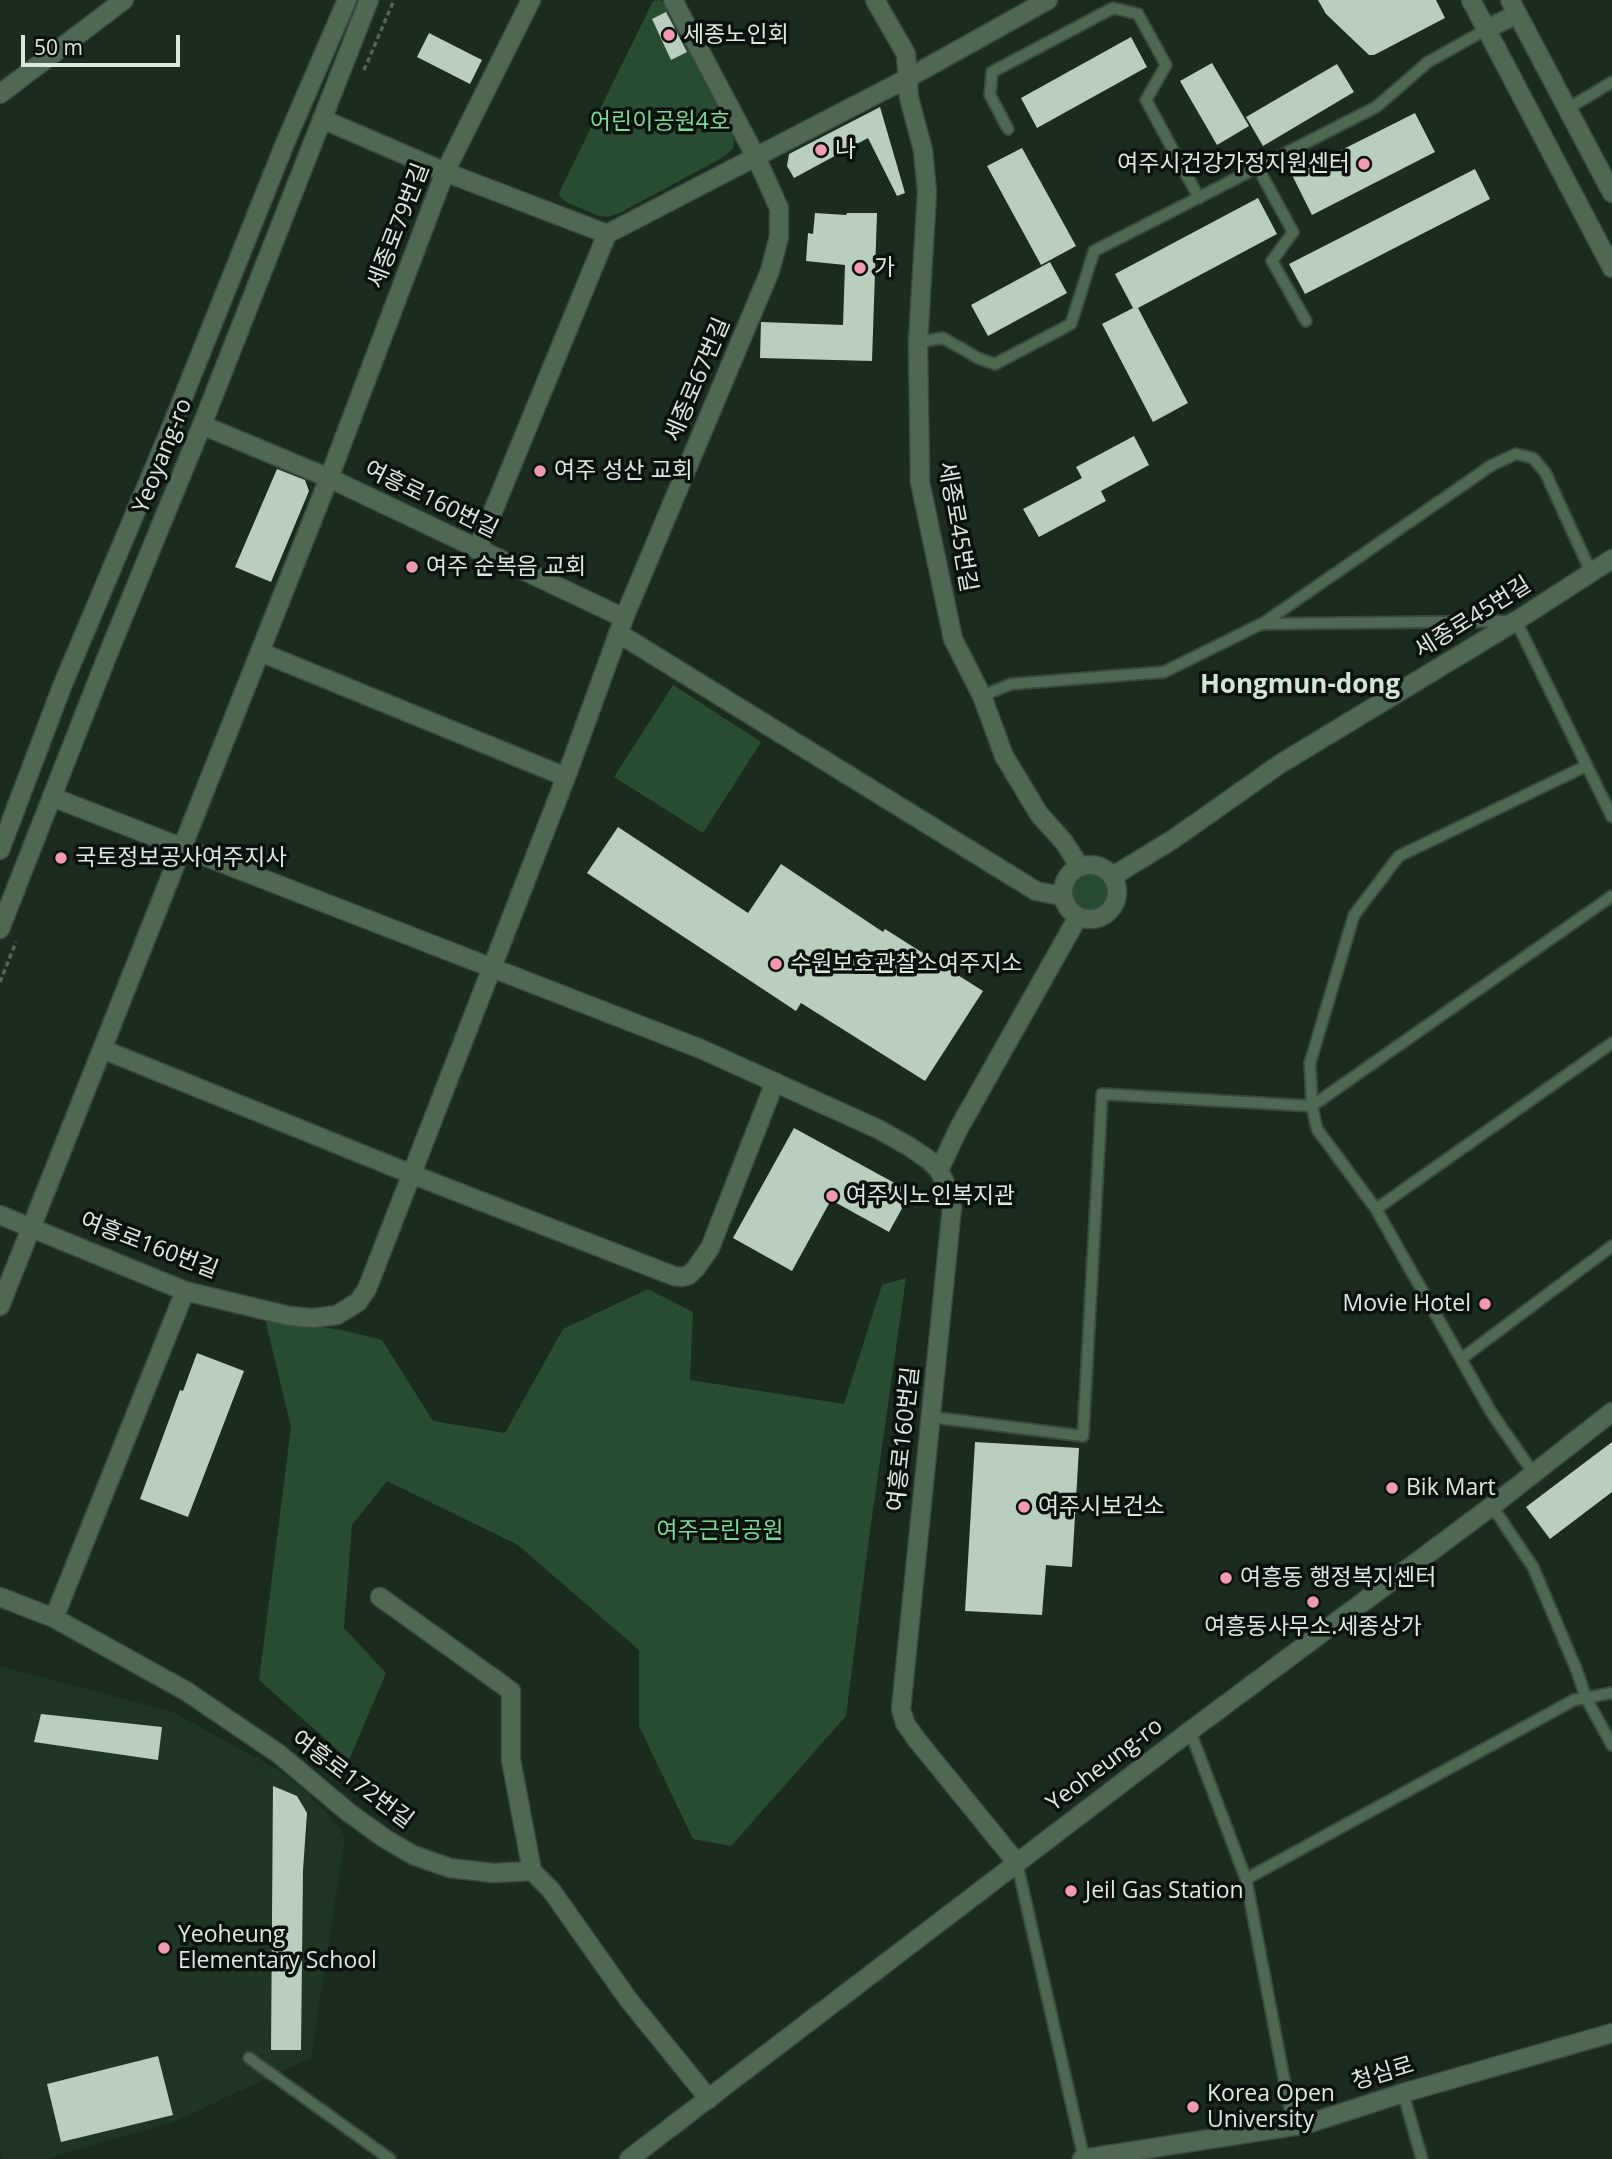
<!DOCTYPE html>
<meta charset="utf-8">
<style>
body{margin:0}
#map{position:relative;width:1612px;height:2159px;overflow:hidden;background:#1b2c1f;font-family:"Open Sans",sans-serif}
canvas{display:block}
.scale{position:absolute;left:21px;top:35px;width:159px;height:32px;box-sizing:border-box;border:4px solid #dce7de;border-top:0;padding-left:9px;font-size:21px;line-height:24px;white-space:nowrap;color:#dce7de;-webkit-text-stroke:5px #0b120d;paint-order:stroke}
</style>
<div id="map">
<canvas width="1612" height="2159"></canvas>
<div class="scale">50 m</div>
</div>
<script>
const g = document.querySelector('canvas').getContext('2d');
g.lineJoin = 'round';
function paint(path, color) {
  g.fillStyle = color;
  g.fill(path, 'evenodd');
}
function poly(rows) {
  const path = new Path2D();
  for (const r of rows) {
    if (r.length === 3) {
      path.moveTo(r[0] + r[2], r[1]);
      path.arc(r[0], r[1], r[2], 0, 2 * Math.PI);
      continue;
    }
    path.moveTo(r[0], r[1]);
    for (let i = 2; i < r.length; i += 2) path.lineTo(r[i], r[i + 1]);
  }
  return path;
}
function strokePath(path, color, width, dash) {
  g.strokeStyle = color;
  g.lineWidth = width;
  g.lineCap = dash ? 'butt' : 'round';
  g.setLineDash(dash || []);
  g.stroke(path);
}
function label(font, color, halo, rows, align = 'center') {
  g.font = font + ' "Open Sans","Noto Sans KR",sans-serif';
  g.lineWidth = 7;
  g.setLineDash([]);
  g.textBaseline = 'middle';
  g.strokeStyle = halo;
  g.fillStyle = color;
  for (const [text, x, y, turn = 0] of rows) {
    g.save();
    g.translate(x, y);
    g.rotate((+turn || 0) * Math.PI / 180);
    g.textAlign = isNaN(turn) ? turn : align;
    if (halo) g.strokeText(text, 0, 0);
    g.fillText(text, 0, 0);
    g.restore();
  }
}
paint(poly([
 [0,1666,173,1712,280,1771,308,1794,337,1824,345,1838,311,2058,173,2122,45,2159,3,2159,0,2152]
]), '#1f3625');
paint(poly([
 [660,0,671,10,730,125,734,140,733,148,725,156,620,213,608,217,599,216,568,203,561,198,559,193,653,1],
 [673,685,761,742,703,833,614,777],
 [1090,892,18],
 [906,1278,869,1538,846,1716,731,1846,693,1839,639,1726,639,1650,518,1545,387,1481,352,1525,344,1628,386,1673,349,1760,259,1680,291,1427,265,1319,342,1330,382,1340,433,1421,505,1433,563,1329,648,1289,693,1312,690,1380,844,1404,882,1285]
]), '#274c31');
paint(poly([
 [1318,0,1436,0,1445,18,1374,55,1369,55,1326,14],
 [666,12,687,52,671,60,652,19],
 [429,33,482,60,470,84,417,57],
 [1131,37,1147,67,1037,128,1021,98],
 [1212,63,1249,126,1217,145,1180,81],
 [1337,64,1354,92,1263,146,1246,117],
 [880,107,905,193,897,196,868,138,794,178,787,166,789,154],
 [1415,113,1435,152,1312,215,1292,175],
 [1022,148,1076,246,1041,265,987,166],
 [1475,169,1490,199,1305,294,1289,264],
 [1258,198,1277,234,1138,308,1188,403,1153,422,1102,324,1133,308,1115,274],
 [815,213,846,215,847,213,877,213,872,361,760,358,761,322,843,325,845,265,806,261,808,233,813,234],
 [1050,262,1067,293,988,336,971,305],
 [1134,436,1149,465,1101,491,1106,501,1039,537,1023,509,1082,478,1076,467],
 [277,469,305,480,309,491,271,582,235,567],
 [618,827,748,913,781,864,883,932,885,929,983,991,925,1081,801,1003,796,1011,587,873],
 [794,1128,911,1192,889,1232,831,1200,792,1271,733,1238],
 [197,1353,244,1371,188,1517,140,1499,180,1390,183,1391],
 [975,1442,1079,1448,1072,1567,1046,1565,1042,1615,965,1611],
 [1612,1442,1612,1492,1550,1539,1526,1507],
 [41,1714,162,1727,158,1760,34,1742],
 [273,1786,297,1796,307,1813,303,1870,301,2050,271,2050],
 [158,2056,173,2115,61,2142,47,2084]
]), '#b9cebd');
const service = poly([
 [1567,109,1612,82],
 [1008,129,990,95,992,72,1113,8,1138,14,1166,65,1146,100,1199,198],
 [1258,168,1293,232,1272,261,1306,321],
 [918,342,943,338,980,359,995,364,1071,324,1094,251,1376,107,1428,62,1487,29],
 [1262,624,1492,465,1516,454,1533,458,1545,472,1591,572],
 [982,696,1011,684,1164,672,1261,624,1516,621,1612,817],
 [1376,1209,1612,1043],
 [1461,1359,1612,1246],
 [931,1417,1083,1436,1102,1094,1312,1106,1612,896],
 [1534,1474,1491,1412,1376,1209,1317,1129,1312,1106,1310,1063,1354,915,1399,856,1586,766],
 [1492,1506,1533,1567,1577,1671,1586,1698,1612,1745],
 [1190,1731,1246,1879,1293,2126],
 [1017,1863,1084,2159],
 [1246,1879,1574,1700,1612,1693],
 [249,2058,390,2159],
 [1403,2093,1422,2159]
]);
const minor = poly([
 [875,0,906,54,909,98,923,150,927,192,918,342,920,482,953,639,982,696,1004,756,1039,814,1064,842,1080,867],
 [0,94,124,0],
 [322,119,445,172,607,234,908,78,1048,0],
 [202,425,329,478,624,618],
 [477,550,607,234],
 [618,633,1036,891,1062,896],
 [260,652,566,777],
 [52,797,701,1049,878,1129,910,1147,929,1160,939,1170,949,1191,952,1207,901,1709,905,1723,917,1740,1017,1863],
 [1090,892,27],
 [1113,876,1172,840,1280,764,1516,621,1612,559],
 [102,1049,411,1174,674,1276,682,1277,689,1275,696,1268,710,1248,775,1082],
 [939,1170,959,1128,1078,917],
 [0,1215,185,1291,289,1316,313,1318,337,1315,358,1302,367,1289,566,777,624,618,770,271,779,237,779,208,756,157,673,0],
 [0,1306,329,478,445,172,531,0],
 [0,1597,54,1618,186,1691,279,1754,348,1812,384,1838,413,1855,450,1868,493,1873,532,1871,551,1890,628,1999,709,2099],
 [380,1597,511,1691,511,1760,532,1871],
 [54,1618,185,1291]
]);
const tertiary = poly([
 [1471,0,1612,268],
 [1510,0,1612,193],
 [1487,29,1517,14],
 [0,850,63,684,166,440,286,141,347,0],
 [0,929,108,654,202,425,369,0],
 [629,2159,1190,1731,1492,1506,1612,1412],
 [1082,2159,1307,2124,1403,2093,1612,2033]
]);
strokePath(service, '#3a4a3e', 14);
strokePath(minor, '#3a4a3e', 21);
strokePath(tertiary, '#3a4a3e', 21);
strokePath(poly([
 [364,70,394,0],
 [0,982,16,942]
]), '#556459', 3.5, [5, 3.5]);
strokePath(service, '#4f6854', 10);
strokePath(minor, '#4f6854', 18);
strokePath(tertiary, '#4f6854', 18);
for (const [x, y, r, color] of [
 [669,35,7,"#f19ab2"],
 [821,150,7,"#f19ab2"],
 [1364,164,7,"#f19ab2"],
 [860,268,7,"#f19ab2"],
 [540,471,7,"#f19ab2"],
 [412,567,7,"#f19ab2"],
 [61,858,7,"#f19ab2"],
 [776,964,7,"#f19ab2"],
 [832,1196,7,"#f19ab2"],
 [1485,1304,7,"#f19ab2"],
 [1392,1488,7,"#f19ab2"],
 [1024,1507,7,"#f19ab2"],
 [1226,1578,7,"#f19ab2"],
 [1313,1602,7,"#f19ab2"],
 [1071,1891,7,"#f19ab2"],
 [164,1948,7,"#f19ab2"],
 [1193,2107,7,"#f19ab2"]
]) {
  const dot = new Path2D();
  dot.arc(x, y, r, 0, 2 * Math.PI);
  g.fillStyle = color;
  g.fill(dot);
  strokePath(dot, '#0b120d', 2.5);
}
label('23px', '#dce7de', '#0b120d', [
 ["세종노인회",683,35],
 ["나",835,150],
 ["여주시건강가정지원센터",1350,164,"right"],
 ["가",874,268],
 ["여주 성산 교회",554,471],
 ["여주 순복음 교회",426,567],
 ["국토정보공사여주지사",75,858],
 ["수원보호관찰소여주지소",790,964],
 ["여주시노인복지관",846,1196],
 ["Movie Hotel",1471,1304,"right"],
 ["Bik Mart",1406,1488],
 ["여주시보건소",1038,1507],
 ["여흥동 행정복지센터",1240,1578],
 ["여흥동사무소.세종상가",1313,1627,"center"],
 ["Jeil Gas Station",1085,1891],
 ["Yeoheung",178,1935],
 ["Elementary School",178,1961],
 ["Korea Open",1207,2094],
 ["University",1207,2120]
], 'left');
label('23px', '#7fd797', '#0b120d', [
 ["어린이공원4호",660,122],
 ["여주근린공원",720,1531]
]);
label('23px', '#dce7de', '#0b120d', [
 ["세종로79번길",399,226,-69],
 ["세종로67번길",698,380,-67],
 ["Yeoyang-ro",163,456,-68],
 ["여흥로160번길",431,500,26],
 ["세종로45번길",957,527,80],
 ["세종로45번길",1473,618,-32],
 ["여흥로160번길",149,1246,21],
 ["여흥로160번길",904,1439,-84],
 ["Yeoheung-ro",1105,1765,-37],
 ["여흥로172번길",352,1780,37],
 ["청심로",1383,2074,-17]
]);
label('bold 26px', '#d1e6d5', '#0b120d', [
 ["Hongmun-dong",1300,686]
]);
</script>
